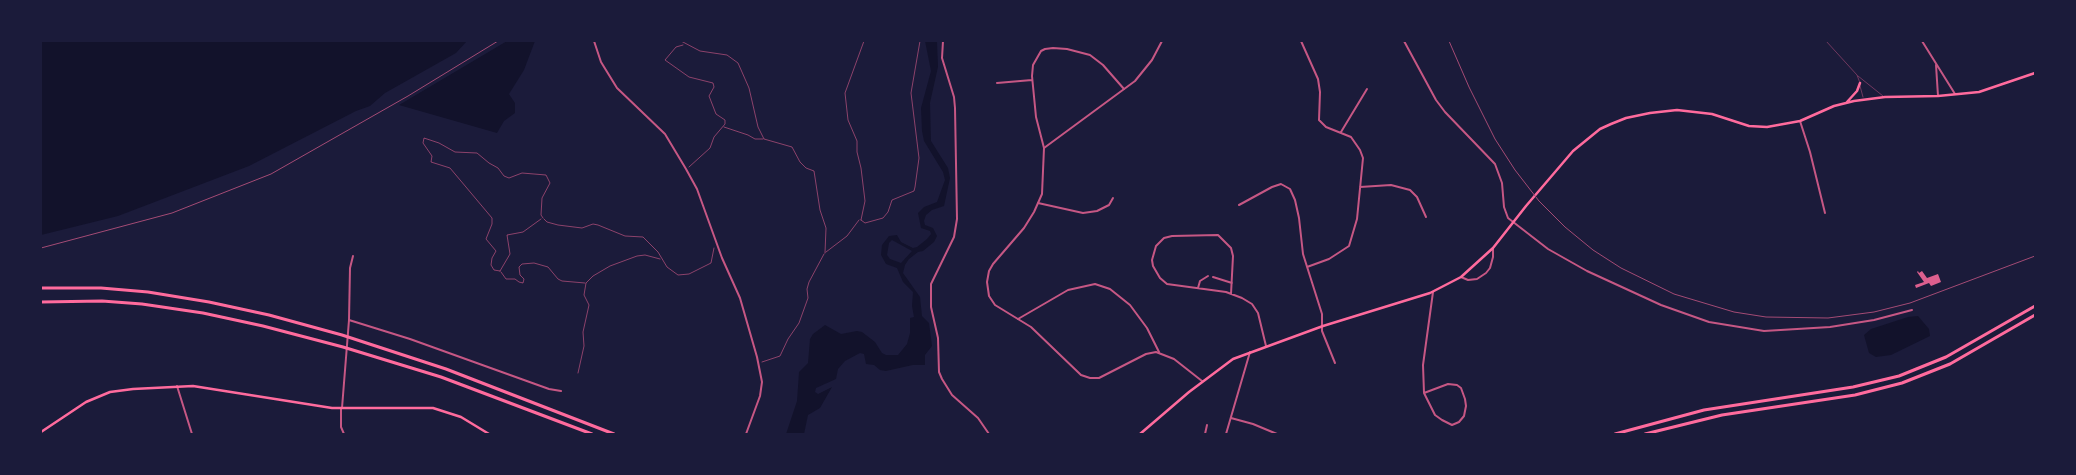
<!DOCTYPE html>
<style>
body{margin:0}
#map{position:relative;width:2076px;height:475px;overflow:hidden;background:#1b1b3a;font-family:"Open Sans",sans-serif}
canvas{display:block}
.frame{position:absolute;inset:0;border:42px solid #1b1b3a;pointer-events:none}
</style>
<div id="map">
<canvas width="2076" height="475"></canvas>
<div class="frame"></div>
</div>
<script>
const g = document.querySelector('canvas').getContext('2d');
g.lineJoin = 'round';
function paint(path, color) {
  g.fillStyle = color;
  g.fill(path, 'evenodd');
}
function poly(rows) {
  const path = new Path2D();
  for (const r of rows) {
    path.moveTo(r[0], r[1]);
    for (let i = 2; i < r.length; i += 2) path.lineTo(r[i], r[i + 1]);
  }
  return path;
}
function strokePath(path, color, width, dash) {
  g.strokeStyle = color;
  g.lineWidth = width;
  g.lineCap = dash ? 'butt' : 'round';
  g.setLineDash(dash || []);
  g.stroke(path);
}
paint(poly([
 [41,41,467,41,456,53,385,93,370,106,356,111,249,166,118,216,41,235],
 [507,41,535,41,524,70,509,94,515,103,515,113,504,121,497,133,399,105],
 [925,41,937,41,938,67,930,103,931,141,948,168,950,178,944,206,932,210,926,215,924,221,925,225,933,228,937,236,934,242,923,251,918,252,909,259,905,265,903,273,920,297,922,316,929,323,932,346,925,355,925,365,913,365,886,371,880,370,874,365,866,364,864,354,860,353,845,361,838,369,836,379,816,388,815,392,818,394,832,387,820,408,808,415,804,434,786,434,797,401,799,372,808,363,810,339,813,334,825,325,841,334,857,331,862,332,875,342,882,353,886,355,898,355,907,344,910,333,910,318,914,317,912,306,913,292,903,282,897,268,886,264,881,255,882,245,889,236,897,235,901,242,913,248,917,247,927,239,931,234,930,231,921,228,918,213,924,207,937,202,945,180,943,172,924,141,922,131,921,108,931,71],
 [892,240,912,251,901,263,890,259,887,255,889,243],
 [1918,316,1929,329,1930,336,1891,355,1876,357,1869,353,1864,335,1871,329,1908,317]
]), '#12122b');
paint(poly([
 [1918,271,1919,273,1922,271,1927,278,1938,274,1941,282,1931,286,1929,283,1916,288,1915,285,1924,282,1917,272]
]), '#dd5f8e');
strokePath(poly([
 [681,41,700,51,727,55,738,63,749,88,758,127,764,139,792,147,800,162,806,168,814,171,820,210,826,228,825,253],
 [683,45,676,47,665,60,689,77,713,83,714,87,709,96,716,114,725,120,725,124,714,137,710,148,689,167],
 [724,127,748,135,755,139,763,139],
 [544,219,547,222,558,225,582,228,593,224,598,225,625,236,643,237,658,252,667,267,678,275,689,274,711,263,714,248],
 [861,220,865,223,883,218,888,212,892,200,914,191,915,187,919,158,911,93,920,41],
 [861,220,865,201,861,168,857,152,857,141,848,120,845,93,864,41],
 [826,252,847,236,859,220],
 [500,271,494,270,491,265,492,258,496,251,486,239,492,224,492,218,450,168,431,162,432,156,423,143,424,138,439,143,455,152,477,153,489,163,498,168,504,176,509,178,522,173,546,175,550,183,542,198,541,215,543,218],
 [500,271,510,254,507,235,523,232,541,219],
 [501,272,506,279,515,279,519,282,523,283,524,279,520,275,519,267,522,264,534,263,548,267,558,279,562,281,585,283],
 [762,362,780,356,788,339,799,323,808,298,807,289,809,282,824,254],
 [578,373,584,346,583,332,589,305,584,295,586,283,593,276,610,266,637,256,645,255,660,259]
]), '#ff6b9d', 0.5);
strokePath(poly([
 [1826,41,1857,75,1860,83],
 [1858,76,1883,96],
 [1860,86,1863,97]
]), '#c65784', 0.5);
strokePath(poly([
 [594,41,601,62,617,88,665,134,686,169,697,189,722,258,740,298,757,357,762,382,760,396,746,434],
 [943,41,942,58,954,97,955,108,957,219,954,237,931,284,931,307,938,338,939,372,942,379,952,395,978,418,989,434],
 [1301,41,1318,79,1320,92,1319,120,1326,127,1351,137,1360,150,1363,158,1357,219,1349,246,1329,259,1307,267],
 [997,83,1032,80],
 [1800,121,1810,152,1825,213],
 [1341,132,1367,89],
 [1044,148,1036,117,1032,76,1033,65,1041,51,1045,49,1053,48,1067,49,1090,55,1103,65,1124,89],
 [1360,187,1391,185,1410,190,1417,197,1426,217],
 [1038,203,1083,213,1097,211,1109,205,1113,198],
 [1239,205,1272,187,1281,184,1290,189,1295,200,1299,218,1303,254,1322,314,1322,331,1335,363],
 [1213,277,1232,283],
 [1461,277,1468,280,1477,279,1486,273,1490,268,1493,257,1493,248],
 [1198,288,1200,281,1208,276],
 [1231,294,1233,256,1231,248,1218,235,1172,236,1164,238,1156,246,1152,260,1153,266,1160,278,1167,284,1226,292,1242,298,1252,304,1258,313,1266,346],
 [1018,319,1068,290,1095,284,1110,289,1130,305,1147,328,1159,352],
 [349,320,410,339,549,389,561,391],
 [177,386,192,434],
 [1424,393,1448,384,1457,385,1461,388,1465,399,1466,406,1464,416,1459,422,1452,425,1442,420,1435,415,1424,393,1423,365,1433,292],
 [342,408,349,320,350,268,353,256],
 [1231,418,1253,424,1277,434],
 [1205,434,1207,425],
 [1226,434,1250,352]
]), '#c65784', 2);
strokePath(poly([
 [1162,41,1152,60,1135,81,1044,148,1042,194,1034,212,1024,228,993,264,989,271,987,282,989,296,995,305,1031,327,1081,375,1090,378,1099,378,1146,354,1156,352,1174,359,1202,381],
 [1404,41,1436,100,1445,112,1495,164,1502,183,1504,207,1508,218,1548,249,1587,271,1661,305,1709,322,1764,331,1830,327,1874,320,1912,310],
 [1922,41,1955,94],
 [1936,65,1938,96],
 [341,409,341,427,344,434]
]), '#c65784', 2);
strokePath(poly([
 [1847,102,1857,91,1860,83],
 [41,432,86,402,110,392,133,389,193,386,332,408,433,408,461,417,489,434],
 [1140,434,1189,392,1233,359,1323,326,1430,293,1461,277,1493,248,1526,206,1573,151,1600,129,1611,124,1626,118,1650,113,1677,110,1712,114,1749,126,1767,127,1800,121,1834,106,1854,101,1885,97,1938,96,1979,92,2035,73]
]), '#ff6b9d', 2.5);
strokePath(poly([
 [41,288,101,288,148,292,209,302,269,315,342,335,446,369,614,434],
 [41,302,102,301,142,304,203,313,263,326,343,347,441,377,592,434],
 [1615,434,1704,410,1853,387,1899,376,1946,357,2035,306],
 [1645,434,1722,415,1855,395,1902,383,1950,364,2035,315]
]), '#ff6b9d', 3);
strokePath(poly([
 [1449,41,1469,87,1495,139,1515,170,1539,201,1565,227,1593,250,1621,268,1674,294,1734,312,1766,317,1828,318,1874,312,1910,303,2035,256],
 [41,248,172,213,271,174,408,96,498,41]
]), '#a44b75', 1);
</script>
